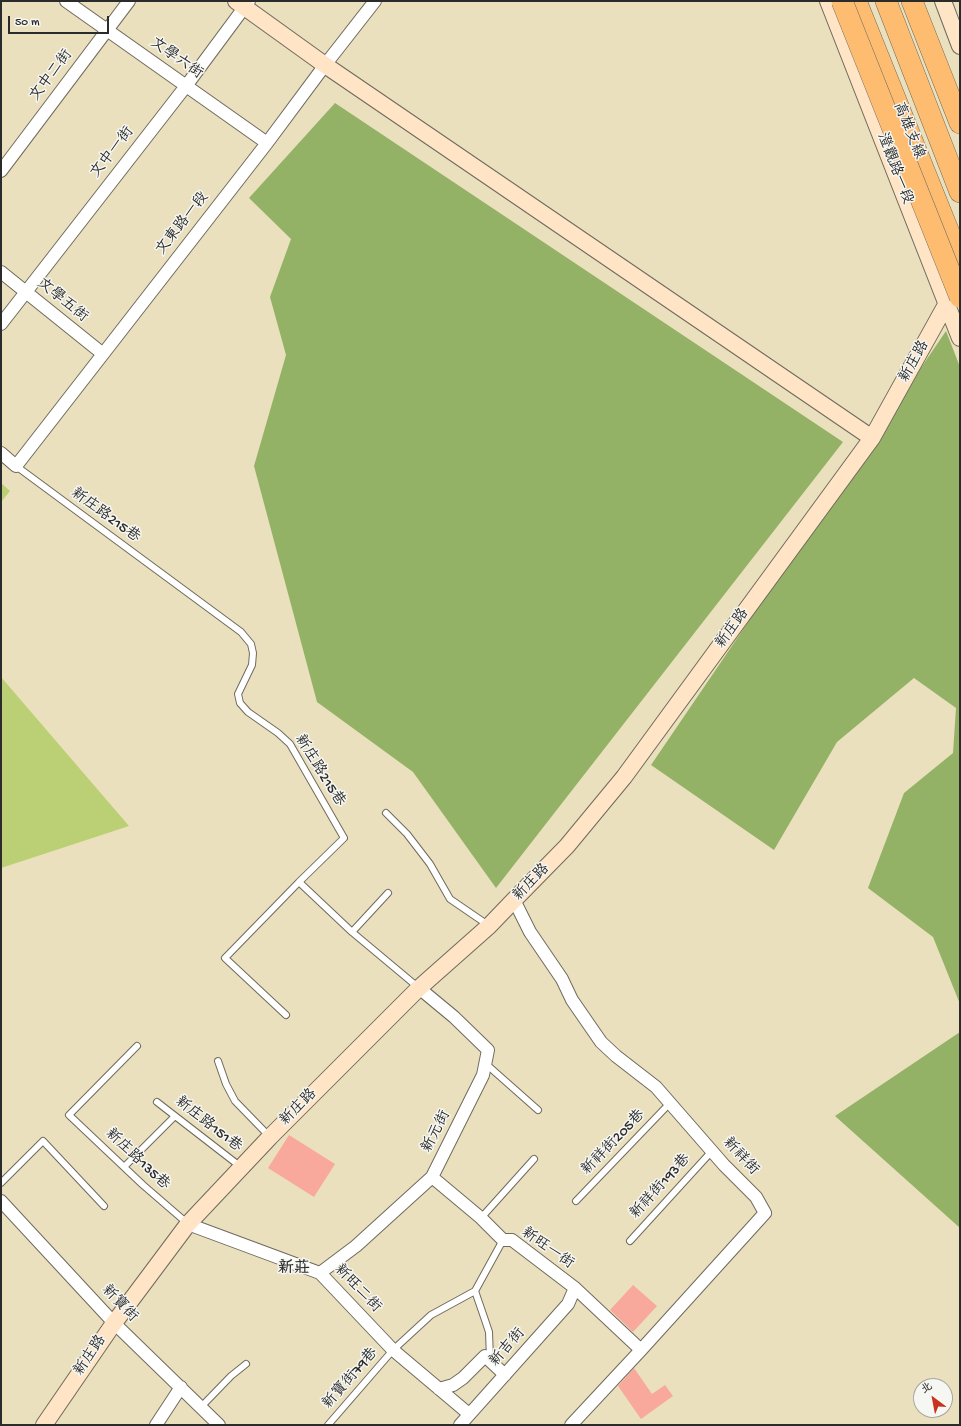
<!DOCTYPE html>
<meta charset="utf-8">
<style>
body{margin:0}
#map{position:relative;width:961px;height:1426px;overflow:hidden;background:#eae0bd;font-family:"Gochi Hand","LXGW WenKai TC",sans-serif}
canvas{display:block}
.frame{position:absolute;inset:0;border:2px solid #2b2b2b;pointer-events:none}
.north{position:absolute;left:913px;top:1378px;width:40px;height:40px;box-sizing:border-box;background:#f6f6f2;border:1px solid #a5a5a2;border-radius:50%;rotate:328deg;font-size:11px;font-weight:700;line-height:16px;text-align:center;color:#2b2b2b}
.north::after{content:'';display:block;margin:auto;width:14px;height:18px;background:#c8321e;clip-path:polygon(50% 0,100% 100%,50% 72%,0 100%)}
.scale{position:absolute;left:8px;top:16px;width:101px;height:18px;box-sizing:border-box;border:2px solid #2b2b2b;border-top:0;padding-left:5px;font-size:12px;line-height:14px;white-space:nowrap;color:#2b2b2b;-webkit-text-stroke:3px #f6f6f2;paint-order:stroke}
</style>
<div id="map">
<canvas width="961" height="1426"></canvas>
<div class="frame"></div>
<div class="north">北</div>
<div class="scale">50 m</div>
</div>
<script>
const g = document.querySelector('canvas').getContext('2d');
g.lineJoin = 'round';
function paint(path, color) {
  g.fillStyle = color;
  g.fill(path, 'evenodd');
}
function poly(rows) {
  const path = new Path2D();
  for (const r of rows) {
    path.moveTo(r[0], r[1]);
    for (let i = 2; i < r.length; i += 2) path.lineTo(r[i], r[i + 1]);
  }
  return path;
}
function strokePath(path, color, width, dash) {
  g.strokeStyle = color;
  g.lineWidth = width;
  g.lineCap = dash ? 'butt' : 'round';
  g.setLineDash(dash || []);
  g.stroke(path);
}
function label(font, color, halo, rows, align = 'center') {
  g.font = font + ' "Gochi Hand","LXGW WenKai TC",sans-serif';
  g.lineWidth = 3;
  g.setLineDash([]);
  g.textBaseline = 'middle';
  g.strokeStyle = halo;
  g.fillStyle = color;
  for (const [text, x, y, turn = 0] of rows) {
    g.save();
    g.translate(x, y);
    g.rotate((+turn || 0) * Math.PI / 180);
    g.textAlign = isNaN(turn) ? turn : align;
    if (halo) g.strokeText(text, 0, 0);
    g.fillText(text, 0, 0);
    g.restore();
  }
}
paint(poly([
 [1,483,10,491,1,502],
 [1,677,129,826,1,868]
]), '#bbd074');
paint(poly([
 [335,103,843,442,496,888,413,772,317,702,254,466,286,355,270,297,291,239,249,198],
 [946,331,960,367,960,1004,933,937,868,888,904,793,953,753,956,708,914,678,837,742,774,850,651,765],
 [960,1032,960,1228,835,1116]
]), '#94b266');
paint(poly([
 [289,1135,335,1164,314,1197,268,1168],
 [633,1285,657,1306,633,1332,610,1310],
 [634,1368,652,1394,665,1385,673,1396,641,1419,618,1386]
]), '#f8a99b');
const lane = poly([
 [16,466,241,632,251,644,253,653,252,665,238,694,240,703,248,712,278,733,290,744,344,838,299,882,352,932,419,988],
 [386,813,407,834,430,864,450,899,488,925],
 [352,932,388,893],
 [286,1015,225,958,299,882],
 [137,1046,69,1115,143,1185,187,1223],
 [218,1061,226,1084,235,1101,269,1136],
 [486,1064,538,1110],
 [157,1102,241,1167],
 [124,1167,175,1116],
 [1,1183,43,1141,104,1206],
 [576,1201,670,1103],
 [481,1218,534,1159],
 [630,1241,712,1151],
 [475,1291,485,1320,489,1332,490,1359],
 [201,1407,231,1376,246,1364],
 [328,1425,393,1350,431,1315,475,1291,503,1240]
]);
const street = poly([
 [66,1,267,143],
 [1,171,129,1],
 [1,272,103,354],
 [1,324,186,86,249,1],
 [1,453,16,466,267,143,325,65,375,1],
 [514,900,530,932,562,979,572,1000,601,1042,616,1056,656,1087,724,1165,756,1197,765,1213,641,1350,571,1425],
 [432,1177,481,1218,503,1240,512,1240,575,1288,641,1350],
 [1,1201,114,1323,219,1425],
 [188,1224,320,1273,393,1350,469,1414],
 [320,1273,356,1246,432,1177,483,1075,488,1050,454,1017,419,988],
 [439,1389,453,1385,463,1378,485,1356,505,1375],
 [156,1425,181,1387],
 [460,1425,568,1304,575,1288]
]);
const secondary = poly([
 [236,1,325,65,872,438],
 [828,1,960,338],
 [943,1,960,46],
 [44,1425,114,1323,188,1224,270,1137,419,988,489,926,514,900,567,846,624,777,872,438,947,303,960,292]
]);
const highway = poly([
 [856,1,960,260],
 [886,1,960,192],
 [912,1,960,123]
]);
strokePath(lane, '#6e6a5e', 8);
strokePath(street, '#6e6a5e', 14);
strokePath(secondary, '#6e6a5e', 18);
strokePath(highway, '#6e6a5e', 22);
strokePath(lane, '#fff', 6);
strokePath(street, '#fff', 12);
strokePath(secondary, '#ffe4c6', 16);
strokePath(highway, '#febc70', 21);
const highwayBridge = poly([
 [842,1,960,297]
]);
strokePath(highwayBridge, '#6e6a5e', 22, []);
strokePath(highwayBridge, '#febc70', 21);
label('15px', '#2b2b2b', '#f6f6f2', [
 ["文學六街",176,59,35],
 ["文中二街",52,76,-53],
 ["高雄支線",908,131,68],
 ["文中一街",113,153,-52],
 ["澄觀路一段",894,169,69],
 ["文東路一段",183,224,-52],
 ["文學五街",62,301,39],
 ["新庄路",915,362,-61],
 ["新庄路215巷",105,516,36],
 ["新庄路",733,629,-54],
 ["新庄路215巷",319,771,58],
 ["新庄路",532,883,-46],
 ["新庄路",299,1108,-45],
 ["新庄路151巷",208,1125,38],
 ["新元街",437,1132,-63],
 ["新祥街205巷",614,1143,-46],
 ["新祥街",740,1157,47],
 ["新庄路135巷",137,1160,43],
 ["新祥街193巷",661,1187,-48],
 ["新旺一街",547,1249,35],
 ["新旺二街",357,1289,46],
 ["新寶街",119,1304,46],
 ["新吉街",508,1348,-49],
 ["新庄路",91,1356,-56],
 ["新寶街79巷",351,1379,-49]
]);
label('bold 16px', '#2b2b2b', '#f6f6f2', [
 ["新莊",294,1270]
]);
</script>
